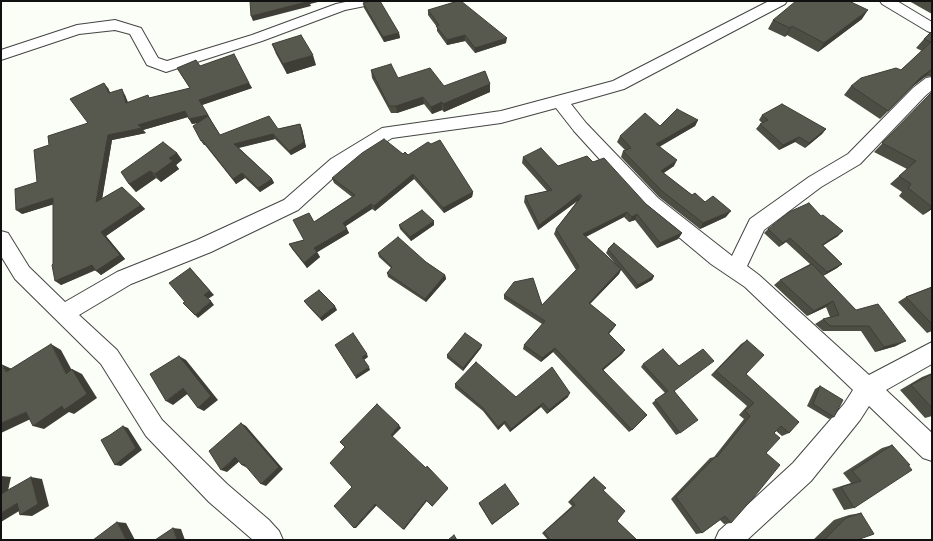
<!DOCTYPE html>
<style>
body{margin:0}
#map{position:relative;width:933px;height:541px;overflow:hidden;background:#fafef6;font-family:Literata,serif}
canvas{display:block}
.frame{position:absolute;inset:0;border:2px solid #111;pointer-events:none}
</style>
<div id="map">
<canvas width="933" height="541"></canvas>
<div class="frame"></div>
</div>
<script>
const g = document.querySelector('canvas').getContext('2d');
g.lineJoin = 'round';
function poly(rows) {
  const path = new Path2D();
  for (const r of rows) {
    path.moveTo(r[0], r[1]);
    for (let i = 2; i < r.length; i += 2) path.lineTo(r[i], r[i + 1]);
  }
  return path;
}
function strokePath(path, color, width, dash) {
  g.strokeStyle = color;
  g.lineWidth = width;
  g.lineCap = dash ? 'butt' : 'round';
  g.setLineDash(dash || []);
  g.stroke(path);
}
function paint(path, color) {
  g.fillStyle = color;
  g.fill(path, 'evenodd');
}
const minor = poly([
 [350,1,377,1,375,4,345,10,262,41,166,72,147,65,130,34,115,30,79,34,1,60,1,50,77,25,115,20,141,28,158,58,167,61,252,35,336,4,350,1],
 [769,1,787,1,785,4,624,89,571,104,586,123,658,198,732,256,750,219,809,177,848,154,913,88,926,78,932,77,932,90,925,96,860,164,821,187,764,230,747,266,759,275,869,375,932,342,932,364,886,390,932,433,932,461,923,458,869,406,860,420,811,481,747,540,715,540,719,531,793,463,844,404,853,390,745,287,711,264,644,208,574,131,556,108,501,123,392,138,343,169,298,210,211,252,131,284,79,315,117,350,162,420,227,484,269,520,279,531,283,540,253,540,209,502,146,436,101,364,15,279,1,256,1,231,8,233,29,267,65,302,117,272,197,240,284,200,331,159,382,128,501,111,613,81,769,1],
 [880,1,897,1,932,22,932,33,927,31,882,4,880,1]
]);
strokePath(minor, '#444', 2);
paint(minor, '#fff');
paint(poly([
 [853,1,852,2,862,19,818,52,787,35,785,37,768,29,773,20],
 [909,1,932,1,932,14],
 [363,3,399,33,400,38,384,42,364,8],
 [428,10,506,43,475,53,465,41,447,45,437,31,437,27,428,15],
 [932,31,932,76,925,77,912,87,880,119,844,95,851,86,901,70,922,51,916,48,924,39],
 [272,44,316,65,287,74,276,54],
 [200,66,249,83,252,88,202,105,220,135,278,129,300,124,302,129,306,147,291,155,275,139,239,148,272,179,274,183,260,192,245,178,236,184,205,145,204,145,198,123,192,124,188,117,143,130,146,133,112,140,102,198,141,205,145,209,106,236,125,259,101,275,96,270,61,285,53,264,53,204,22,214,37,182,88,123,108,88,110,93,125,95,128,102,150,98,190,88,180,73],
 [371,70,398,78,444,86,490,84,490,92,444,112,442,110,432,114,424,104,397,113,391,113,372,78],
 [932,92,932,209,923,215,899,196,902,192,890,184,907,169,874,152],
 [762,115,826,129,822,134,805,148,795,142,779,150,756,129,760,124,762,123,759,120],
 [698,120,695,126,660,146,674,166,663,173,692,195,705,202,726,217,700,229,659,197,621,157,623,151,625,150,617,142,620,136,660,126],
 [177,153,182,160,176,165,179,169,161,182,156,178,136,192,129,184],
 [403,154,473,192,472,197,444,213,414,179,375,211,372,209,346,226,347,229,349,233,317,252,320,257,307,268,292,249,289,244,304,240,314,222,352,197,334,183,332,178],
 [523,157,558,166,593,162,646,204,682,233,678,239,657,248,635,220,629,222,624,217,586,237,615,263,606,253,608,249,654,276,652,280,636,289,621,270,619,274,590,304,616,325,613,329,609,334,625,350,622,354,603,370,632,430,629,432,553,352,541,362,523,349,524,345,542,324,504,299,504,295,542,305,576,270,554,234,556,229,578,200,538,230,524,202,525,196,547,191,522,163],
 [434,221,434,225,411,241,400,229,399,225],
 [768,229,838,236,823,245,842,264,837,268,823,276,856,310,896,346,875,352,861,331,823,331,815,324,823,319,830,317,826,307,807,316,774,285,780,280,810,264,786,242,779,247,764,233],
 [378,253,426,262,445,275,446,279,426,302,388,277,387,273,391,268,379,257],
 [932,287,932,331,927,333,898,302,906,297],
 [304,301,337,310,322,321,307,305],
 [747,340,746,374,789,433,782,436,776,431,774,433,766,453,731,523,724,524,720,520,702,533,696,534,671,499,710,458,714,457,744,419,739,415,747,406,711,375,741,344],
 [481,348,463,371,447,358,447,355],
 [643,364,675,391,680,433,676,435,652,403,665,393,641,367],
 [932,373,932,416,925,418,900,390,922,377],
 [455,384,516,397,568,397,547,414,541,407,510,432,504,424,498,430,483,411,455,388],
 [820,386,834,417,829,419,807,406,815,389],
 [892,445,908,465,854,508,844,510,832,489,851,483,843,473,882,448],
 [594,477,603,490,617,521,637,540,548,540,542,533,572,506,568,502,591,479],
 [479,503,519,504,492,525,479,504],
 [861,513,857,540,813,540,834,520,849,515]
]), '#4c4d43');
paint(poly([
 [309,1,322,1,310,4,311,6,253,21,251,16],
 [868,10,862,19,818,52,824,43],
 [792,26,787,35,785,37,790,28],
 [399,33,400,38,384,42,383,37],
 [465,35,465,41,447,45,447,40],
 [507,38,506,43,475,53,475,48],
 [313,55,316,65,287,74,283,64],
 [932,69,925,77,912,87,880,119,920,78],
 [104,83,108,88,113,99,109,93],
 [249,83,252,88,202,105,199,100],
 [490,84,490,92,444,112,443,104],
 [122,89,125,95,129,108,126,103],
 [423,97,424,104,397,113,396,106],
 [442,102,442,110,432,114,431,107],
 [185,111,188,117,143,130,146,133,112,140,101,206,96,202,108,135,138,125],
 [208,115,211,120,192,124,189,119],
 [698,120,695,126,654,150,656,144],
 [300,124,302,129,306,147,291,155,289,151],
 [826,129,822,134,805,148,809,143],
 [273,134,275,139,237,148,234,144],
 [799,137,795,142,779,150,783,145],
 [202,140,205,145,204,145,201,141],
 [177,153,182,160,176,165,179,169,161,182,155,174,169,158],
 [677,160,674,166,658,177,661,171],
 [150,171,156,178,136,192,129,184],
 [242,173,245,178,236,184,233,179],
 [413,174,414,179,375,211,374,206],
 [272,179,274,183,260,192,258,188],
 [473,192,472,197,444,213,443,208],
 [580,194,579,200,538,230,539,225],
 [53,198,58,203,22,214,16,210],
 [371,204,372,209,344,227,343,223],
 [141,205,145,209,106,236,125,259,101,275,96,271,101,232],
 [932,207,932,209,923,215],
 [731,211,726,217,700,229,703,223],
 [627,212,624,217,581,239,583,234],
 [637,214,635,220,629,222,632,217],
 [434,221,434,225,411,241,410,237],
 [347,229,349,233,316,253,314,248],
 [843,231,838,236,818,249,822,245],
 [682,233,678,239,657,248,660,243],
 [790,238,786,242,779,247,783,243],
 [317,252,320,257,307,268,304,263],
 [842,264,837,268,823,276,827,272],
 [92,265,97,269,61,285,55,281],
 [190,268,214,295,208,299,204,295],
 [621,269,619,274,587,307,589,303],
 [445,275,446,279,426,302,425,299],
 [654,276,652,280,636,289,638,285],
 [211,301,214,305,198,318,195,315],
 [833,301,826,307,807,316,814,311],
 [335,306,337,310,322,321,320,318],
 [616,325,613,329,606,337,608,333],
 [906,341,896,346,875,352,884,347],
 [51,344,61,350,76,378,66,374],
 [482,345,481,348,463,371,463,368],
 [555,348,553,352,541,362,542,358],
 [625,350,622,354,600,373,602,369],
 [367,354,368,357,364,360,362,357],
 [179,356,186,360,218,400,204,411,198,408],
 [1,364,12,369,6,372],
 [369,367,370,370,356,379,355,376],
 [72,369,82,374,97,398,74,414,69,412,44,429,33,426],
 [183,388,190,392,173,405,166,401],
 [570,393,568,397,547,414,549,410],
 [543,403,541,407,510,432,511,429],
 [26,412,37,416,1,433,1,423],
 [505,421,504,424,498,430,498,427],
 [241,423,246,426,283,469,266,486,261,484],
 [399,425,401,428,392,437,391,435],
 [123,426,128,428,142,450,121,466,115,465],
 [235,457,241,460,227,472,221,470],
 [244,464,247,468,242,465],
 [1,476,11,477,6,500,1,499],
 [31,477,42,479,49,506,32,516,20,515],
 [448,488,448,489,432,507,432,506],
 [426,500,427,501,404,530,403,529],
 [17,503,29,505,1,522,1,513],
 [375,504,377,505,356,528,354,528],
 [117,522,126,523,135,540,126,540],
 [173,528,181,529,185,540,177,540]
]), '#3e3e37');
const building = poly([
 [250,1,310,1,251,16,250,1],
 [371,1,380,1,399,33,383,37,363,3,371,1],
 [458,1,461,1,507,38,475,48,465,35,447,40,436,26,439,25,428,10,458,1],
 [796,1,852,1,851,2,868,10,824,43,792,26,790,28,773,20,796,1],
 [932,31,932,69,920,78,888,111,851,86,861,78,896,68,901,70,931,42,924,39,932,31],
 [301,35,313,55,283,64,272,44,301,35],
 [234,54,249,83,199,100,208,115,189,119,185,111,138,125,142,128,108,135,96,202,122,187,141,205,101,232,120,255,96,271,92,265,55,281,52,265,53,264,53,198,16,210,15,189,37,182,34,150,49,145,48,136,88,123,70,99,104,83,109,93,122,89,126,103,148,95,149,98,190,88,177,68,196,60,200,66,234,54],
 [391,64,398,78,430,68,444,86,485,71,490,84,443,104,442,102,431,107,423,97,396,106,389,106,371,70,391,64],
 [932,92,932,207,908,188,911,184,899,176,916,161,882,143,932,92],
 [782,104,826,129,809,143,799,137,783,145,760,124,768,120,762,115,782,104],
 [677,109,698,120,656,144,677,160,661,171,692,195,695,193,705,202,713,196,731,211,703,223,662,191,623,151,631,148,620,136,645,113,660,126,677,109],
 [208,116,220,135,269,116,278,129,300,124,304,142,289,151,273,134,234,144,272,179,258,188,242,173,233,179,202,140,201,141,193,126,208,116],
 [384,139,403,154,405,152,408,155,428,142,431,144,440,140,473,192,443,208,413,174,374,206,371,204,343,223,347,229,314,248,317,252,304,263,289,244,304,240,293,220,309,213,314,222,355,195,332,178,362,153,384,139],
 [163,142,177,153,169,158,173,161,155,174,150,171,129,184,121,172,163,142],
 [541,148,558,166,587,156,593,162,604,158,646,204,682,233,660,243,637,214,632,217,627,212,583,234,621,269,589,303,616,325,608,333,625,350,602,369,647,415,632,430,555,348,542,358,524,345,545,321,504,295,514,282,533,278,542,305,579,267,556,229,582,196,580,194,539,225,525,196,552,190,523,157,541,148],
 [809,203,821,216,823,215,843,231,822,245,842,264,827,272,790,238,783,243,768,229,789,212,809,203],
 [422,210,434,221,410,237,399,225,422,210],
 [398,237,426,262,445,275,425,299,387,273,392,267,378,253,398,237],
 [614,243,654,276,638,285,608,249,614,243],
 [812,264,856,310,878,304,906,341,884,347,869,326,830,326,823,319,839,315,833,301,814,311,780,280,812,264],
 [190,268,210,291,204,295,211,301,195,315,183,303,185,302,169,283,190,268],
 [932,287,932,324,906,297,932,287],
 [319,290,335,306,320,318,304,301,319,290],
 [353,333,367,354,362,357,369,367,355,376,335,345,353,333],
 [465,333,482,345,463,368,447,355,465,333],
 [747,340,764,355,746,374,799,422,789,433,781,426,774,433,780,438,766,453,780,465,754,497,731,523,725,516,702,533,676,497,716,456,717,457,750,416,745,411,754,403,716,371,747,340],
 [51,344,66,374,72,369,87,394,64,410,62,406,33,426,26,412,1,423,1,365,6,372,51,344],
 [663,349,679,366,703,349,714,361,674,391,698,420,680,433,655,400,668,391,643,364,663,349],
 [179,356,211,396,198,408,183,388,166,401,150,374,179,356],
 [476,362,516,397,552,367,570,393,549,410,543,403,511,429,505,421,498,427,483,408,455,384,476,362],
 [932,374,932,408,911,385,932,374],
 [820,386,843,400,834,417,813,404,820,386],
 [377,404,399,425,391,435,426,468,427,466,448,488,432,506,426,500,403,529,375,504,354,528,334,506,352,487,330,463,345,447,340,442,377,404],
 [241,423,279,467,261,484,244,464,242,465,235,457,221,470,209,451,241,423],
 [123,426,136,448,115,465,101,440,110,435,123,426],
 [892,445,910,465,908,465,912,470,854,508,841,487,861,481,852,471,892,445],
 [31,477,38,504,20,515,17,503,1,513,1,494,31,477],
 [594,477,606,488,603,490,625,511,617,521,637,540,550,540,544,532,575,505,571,500,594,477],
 [505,484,519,504,492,524,479,503,505,484],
 [861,513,874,534,857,540,824,540,846,518,861,513],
 [117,522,126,540,93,540,117,522],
 [173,528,177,540,155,540,173,528],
 [454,535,457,540,448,540,454,535]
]);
paint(building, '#58594e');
strokePath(building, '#3e3e37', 1);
</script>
